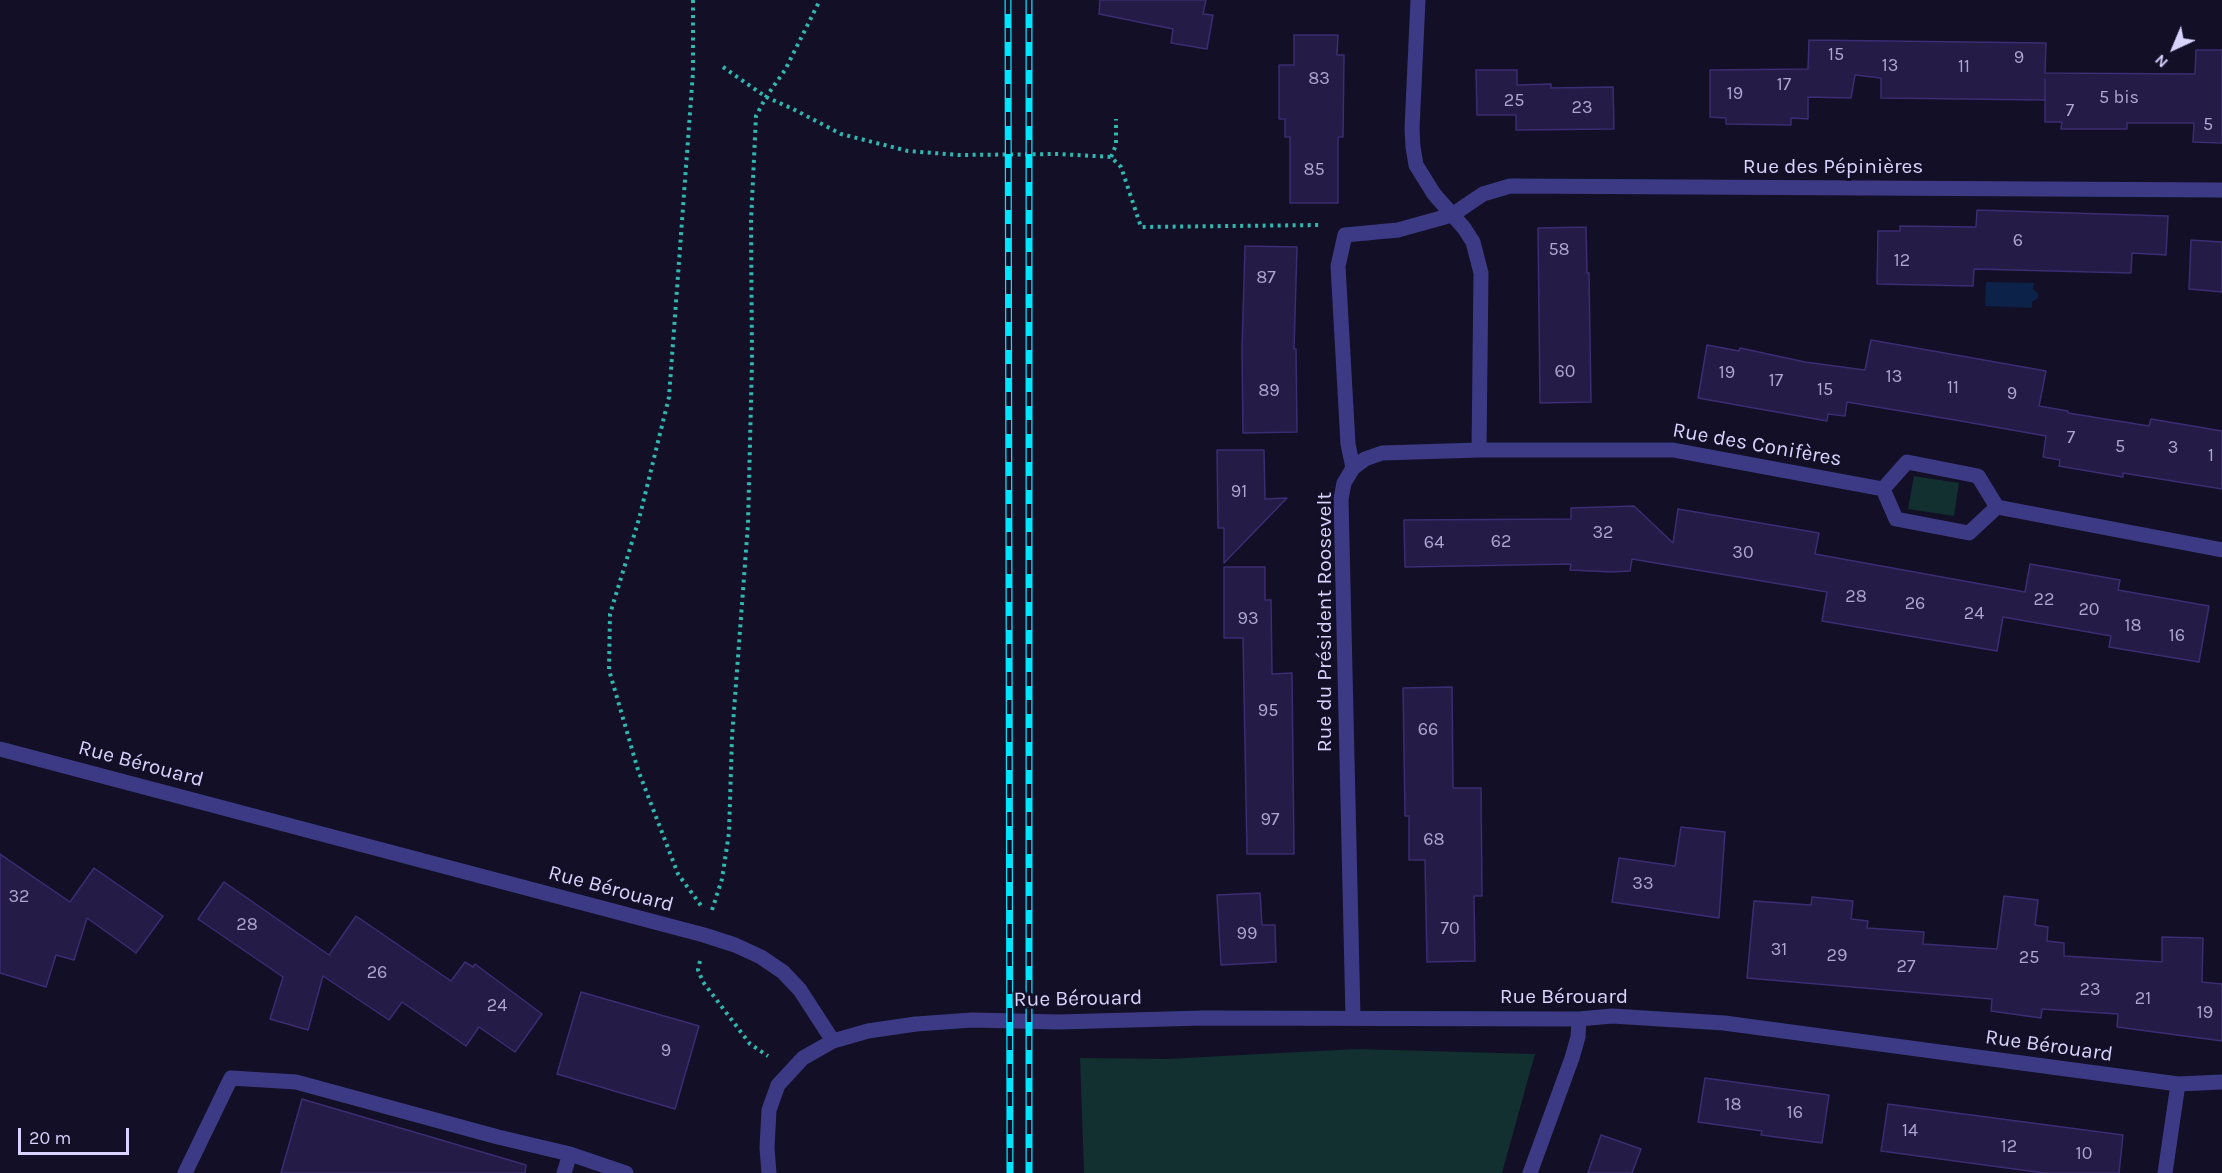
<!DOCTYPE html>
<meta charset="utf-8">
<style>
body{margin:0}
#map{position:relative;width:2222px;height:1173px;overflow:hidden;background:#130f26;font-family:Karla,sans-serif}
canvas{display:block}
.north{position:absolute;left:2144px;top:18px;width:60px;height:60px;-webkit-text-stroke:4px #130f26;paint-order:stroke;rotate:224deg;font-size:16px;font-weight:700;line-height:24px;text-align:center;color:#d9d4ff}
.north::after{content:'';display:block;margin:auto;width:21px;height:27px;background:#d9d4ff;clip-path:polygon(50% 0,100% 100%,50% 72%,0 100%)}
.scale{position:absolute;left:18px;top:1128px;width:111px;height:27px;box-sizing:border-box;border:3px solid #d9d4ff;border-top:0;padding-left:8px;font-size:18px;line-height:21px;white-space:nowrap;color:#d9d4ff;-webkit-text-stroke:4px #130f26;paint-order:stroke}
</style>
<div id="map">
<canvas width="2222" height="1173"></canvas>
<div class="north">N</div>
<div class="scale">20 m</div>
</div>
<script>
const g = document.querySelector('canvas').getContext('2d');
g.lineJoin = 'round';
function paint(path, color) {
  g.fillStyle = color;
  g.fill(path, 'evenodd');
}
function poly(rows) {
  const path = new Path2D();
  for (const r of rows) {
    path.moveTo(r[0], r[1]);
    for (let i = 2; i < r.length; i += 2) path.lineTo(r[i], r[i + 1]);
  }
  return path;
}
function strokePath(path, color, width, dash) {
  g.strokeStyle = color;
  g.lineWidth = width;
  g.lineCap = dash ? 'butt' : 'round';
  g.setLineDash(dash || []);
  g.stroke(path);
}
function label(font, color, halo, rows, align = 'center') {
  g.font = font + ' Karla,sans-serif';
  g.lineWidth = 6;
  g.setLineDash([]);
  g.textBaseline = 'middle';
  g.strokeStyle = halo;
  g.fillStyle = color;
  for (const [text, x, y, turn = 0] of rows) {
    g.save();
    g.translate(x, y);
    g.rotate((+turn || 0) * Math.PI / 180);
    g.textAlign = isNaN(turn) ? turn : align;
    if (halo) g.strokeText(text, 0, 0);
    g.fillText(text, 0, 0);
    g.restore();
  }
}
paint(poly([
 [1914,476,1959,483,1954,516,1908,509],
 [1356,1049,1535,1054,1502,1173,1084,1173,1080,1058,1166,1059]
]), '#12302f');
paint(poly([
 [1986,282,2034,283,2033,289,2038,293,2038,298,2032,302,2032,308,1985,306]
]), '#0c2248');
const building = poly([
 [1100,0,1206,0,1203,14,1213,15,1207,49,1171,43,1173,29,1099,14,1100,0],
 [1294,35,1338,35,1337,55,1344,55,1343,137,1338,137,1338,203,1290,203,1290,137,1285,137,1285,119,1279,119,1279,65,1294,65,1294,35],
 [1809,40,2046,43,2045,73,2195,74,2196,50,2222,50,2222,143,2193,142,2194,123,2127,123,2127,129,2061,129,2062,122,2045,122,2045,79,2045,100,1881,98,1881,78,1855,75,1851,98,1808,97,1808,119,1791,118,1791,125,1726,124,1726,118,1710,117,1710,70,1808,69,1809,40],
 [1476,70,1517,70,1517,85,1551,84,1551,88,1613,87,1614,129,1516,130,1516,115,1477,115,1476,70],
 [1977,210,2168,216,2166,255,2132,253,2131,273,1974,269,1973,286,1877,284,1878,231,1900,231,1900,226,1976,227,1977,210],
 [1586,227,1587,273,1589,273,1591,402,1540,403,1538,228,1586,227],
 [2191,240,2222,242,2222,292,2189,289,2191,240],
 [1245,246,1297,247,1294,349,1296,349,1297,432,1243,433,1242,350,1245,246],
 [1871,340,2046,371,2039,406,2068,411,2068,413,2149,426,2151,419,2222,431,2222,489,2123,473,2123,477,2059,466,2060,460,2043,457,2046,436,1955,420,1847,402,1845,416,1828,414,1827,421,1698,398,1707,345,1739,351,1740,348,1805,362,1865,370,1871,340],
 [1217,450,1264,450,1265,499,1287,498,1224,563,1224,528,1218,528,1217,450],
 [1634,506,1673,543,1678,509,1819,533,1815,554,2025,592,2030,564,2120,580,2118,590,2209,606,2199,662,2109,647,2111,636,2003,617,1997,651,1822,621,1827,592,1632,559,1630,571,1612,572,1570,570,1571,564,1405,567,1404,520,1571,519,1571,508,1634,506],
 [1224,567,1265,567,1265,600,1271,600,1272,674,1292,673,1294,854,1247,854,1243,638,1224,638,1224,567],
 [1452,687,1453,788,1481,788,1482,896,1474,896,1475,961,1427,962,1425,860,1409,860,1409,816,1405,816,1403,688,1452,687],
 [1681,827,1725,832,1719,918,1612,902,1619,858,1675,866,1681,827],
 [0,854,70,902,94,868,163,916,136,953,87,918,74,960,56,955,46,987,0,973,0,854],
 [224,882,329,955,356,916,451,981,465,962,473,967,475,964,542,1014,515,1052,479,1027,466,1046,402,1002,389,1020,323,976,308,1030,270,1019,283,977,198,919,224,882],
 [1260,893,1262,925,1275,925,1276,962,1221,965,1217,895,1260,893],
 [2004,896,2038,900,2035,925,2048,927,2047,941,2064,943,2064,956,2162,962,2162,937,2203,938,2202,982,2222,984,2222,1041,2117,1027,2118,1014,2042,1009,2041,1018,1991,1011,1992,999,1747,978,1754,901,1811,905,1812,897,1853,901,1851,919,1868,921,1867,928,1924,932,1923,944,1997,949,2004,896],
 [581,992,699,1026,675,1109,557,1074,581,992],
 [1705,1078,1829,1095,1822,1143,1761,1135,1762,1131,1698,1122,1705,1078],
 [302,1099,526,1165,525,1173,281,1173,302,1099],
 [1888,1104,2123,1135,2119,1173,2044,1173,1881,1151,1888,1104],
 [1601,1135,1641,1149,1632,1173,1588,1173,1601,1135]
]);
paint(building, '#241b47');
strokePath(building, '#3b2d73', 1.5);
strokePath(poly([
 [693,0,693,72,669,397,639,519,610,614,609,670,638,770,678,874,702,907],
 [723,67,766,97,793,109,841,134,908,151,959,155,1059,154,1111,157,1121,167,1141,227,1320,225],
 [1111,157,1116,145,1116,119],
 [712,910,722,879,729,833,732,737,748,524,752,361,751,221,756,116,766,97,785,70,820,0],
 [700,961,698,970,703,982,750,1044,768,1056]
]), '#2fb8b0', 4, [3, 4.5]);
strokePath(poly([
 [1353,468,1348,444,1338,266,1345,235,1398,230,1452,215],
 [185,1173,231,1078,296,1082,498,1137,570,1154],
 [564,1173,570,1154,626,1173]
]), '#3d3a85', 15);
strokePath(poly([
 [1452,215,1483,194,1510,186,2222,190],
 [1479,450,1673,450,1883,489],
 [1907,462,1978,476,1997,507,1969,533,1896,519,1883,489,1907,462],
 [1997,507,2222,550],
 [0,749,704,935,735,945,761,957,783,972,800,990,833,1041,868,1031,916,1024,972,1020,1059,1022,1203,1018,1579,1019,1612,1016,1724,1023,2178,1084,2222,1082],
 [1353,1017,1341,499,1344,483,1353,468,1365,459,1382,453,1479,450,1481,273,1473,242,1464,228,1434,194,1416,165,1413,147,1412,129,1418,0],
 [769,1173,767,1148,769,1110,778,1085,803,1058,833,1041],
 [1530,1173,1572,1058,1578,1037,1579,1019],
 [2165,1173,2178,1084]
]), '#3d3a85', 15);
const rail = poly([
 [1008,0,1010,1173],
 [1029,0,1029,1173]
]);
strokePath(rail, '#00e5ff', 7);
strokePath(rail, '#130f26', 4.5, [14]);
label('18px', '#aca6d1', null, [
 ["15",1836,55],
 ["9",2019,58],
 ["13",1890,66],
 ["11",1964,67],
 ["83",1319,79],
 ["17",1784,85],
 ["19",1735,94],
 ["5 bis",2119,98],
 ["25",1514,101],
 ["23",1582,108],
 ["7",2070,111],
 ["5",2208,125],
 ["85",1314,170],
 ["6",2018,241],
 ["58",1559,250],
 ["12",1902,261],
 ["87",1266,278],
 ["60",1565,372],
 ["19",1727,373],
 ["13",1894,377],
 ["17",1776,381],
 ["11",1953,388],
 ["15",1825,390],
 ["89",1269,391],
 ["9",2012,394],
 ["7",2071,438],
 ["5",2120,447],
 ["3",2173,448],
 ["1",2211,456],
 ["91",1239,492],
 ["32",1603,533],
 ["62",1501,542],
 ["64",1434,543],
 ["30",1743,553],
 ["28",1856,597],
 ["22",2044,600],
 ["26",1915,604],
 ["20",2089,610],
 ["24",1974,614],
 ["93",1248,619],
 ["18",2133,626],
 ["16",2177,636],
 ["95",1268,711],
 ["66",1428,730],
 ["97",1270,820],
 ["68",1434,840],
 ["33",1643,884],
 ["32",19,897],
 ["28",247,925],
 ["70",1450,929],
 ["99",1247,934],
 ["31",1779,950],
 ["29",1837,956],
 ["25",2029,958],
 ["27",1906,967],
 ["26",377,973],
 ["23",2090,990],
 ["21",2143,999],
 ["24",497,1006],
 ["19",2205,1013],
 ["9",666,1051],
 ["18",1733,1105],
 ["16",1795,1113],
 ["14",1910,1131],
 ["12",2009,1147],
 ["10",2084,1154]
]);
label('21px', '#d9d4ff', '#130f26', [
 ["Rue des Pépinières",1833,167],
 ["Rue des Conifères",1757,445,10],
 ["Rue du Président Roosevelt",1325,622,-90],
 ["Rue Bérouard",141,764,15],
 ["Rue Bérouard",611,889,15],
 ["Rue Bérouard",1564,997],
 ["Rue Bérouard",1078,999,-1],
 ["Rue Bérouard",2049,1046,8]
]);
</script>
